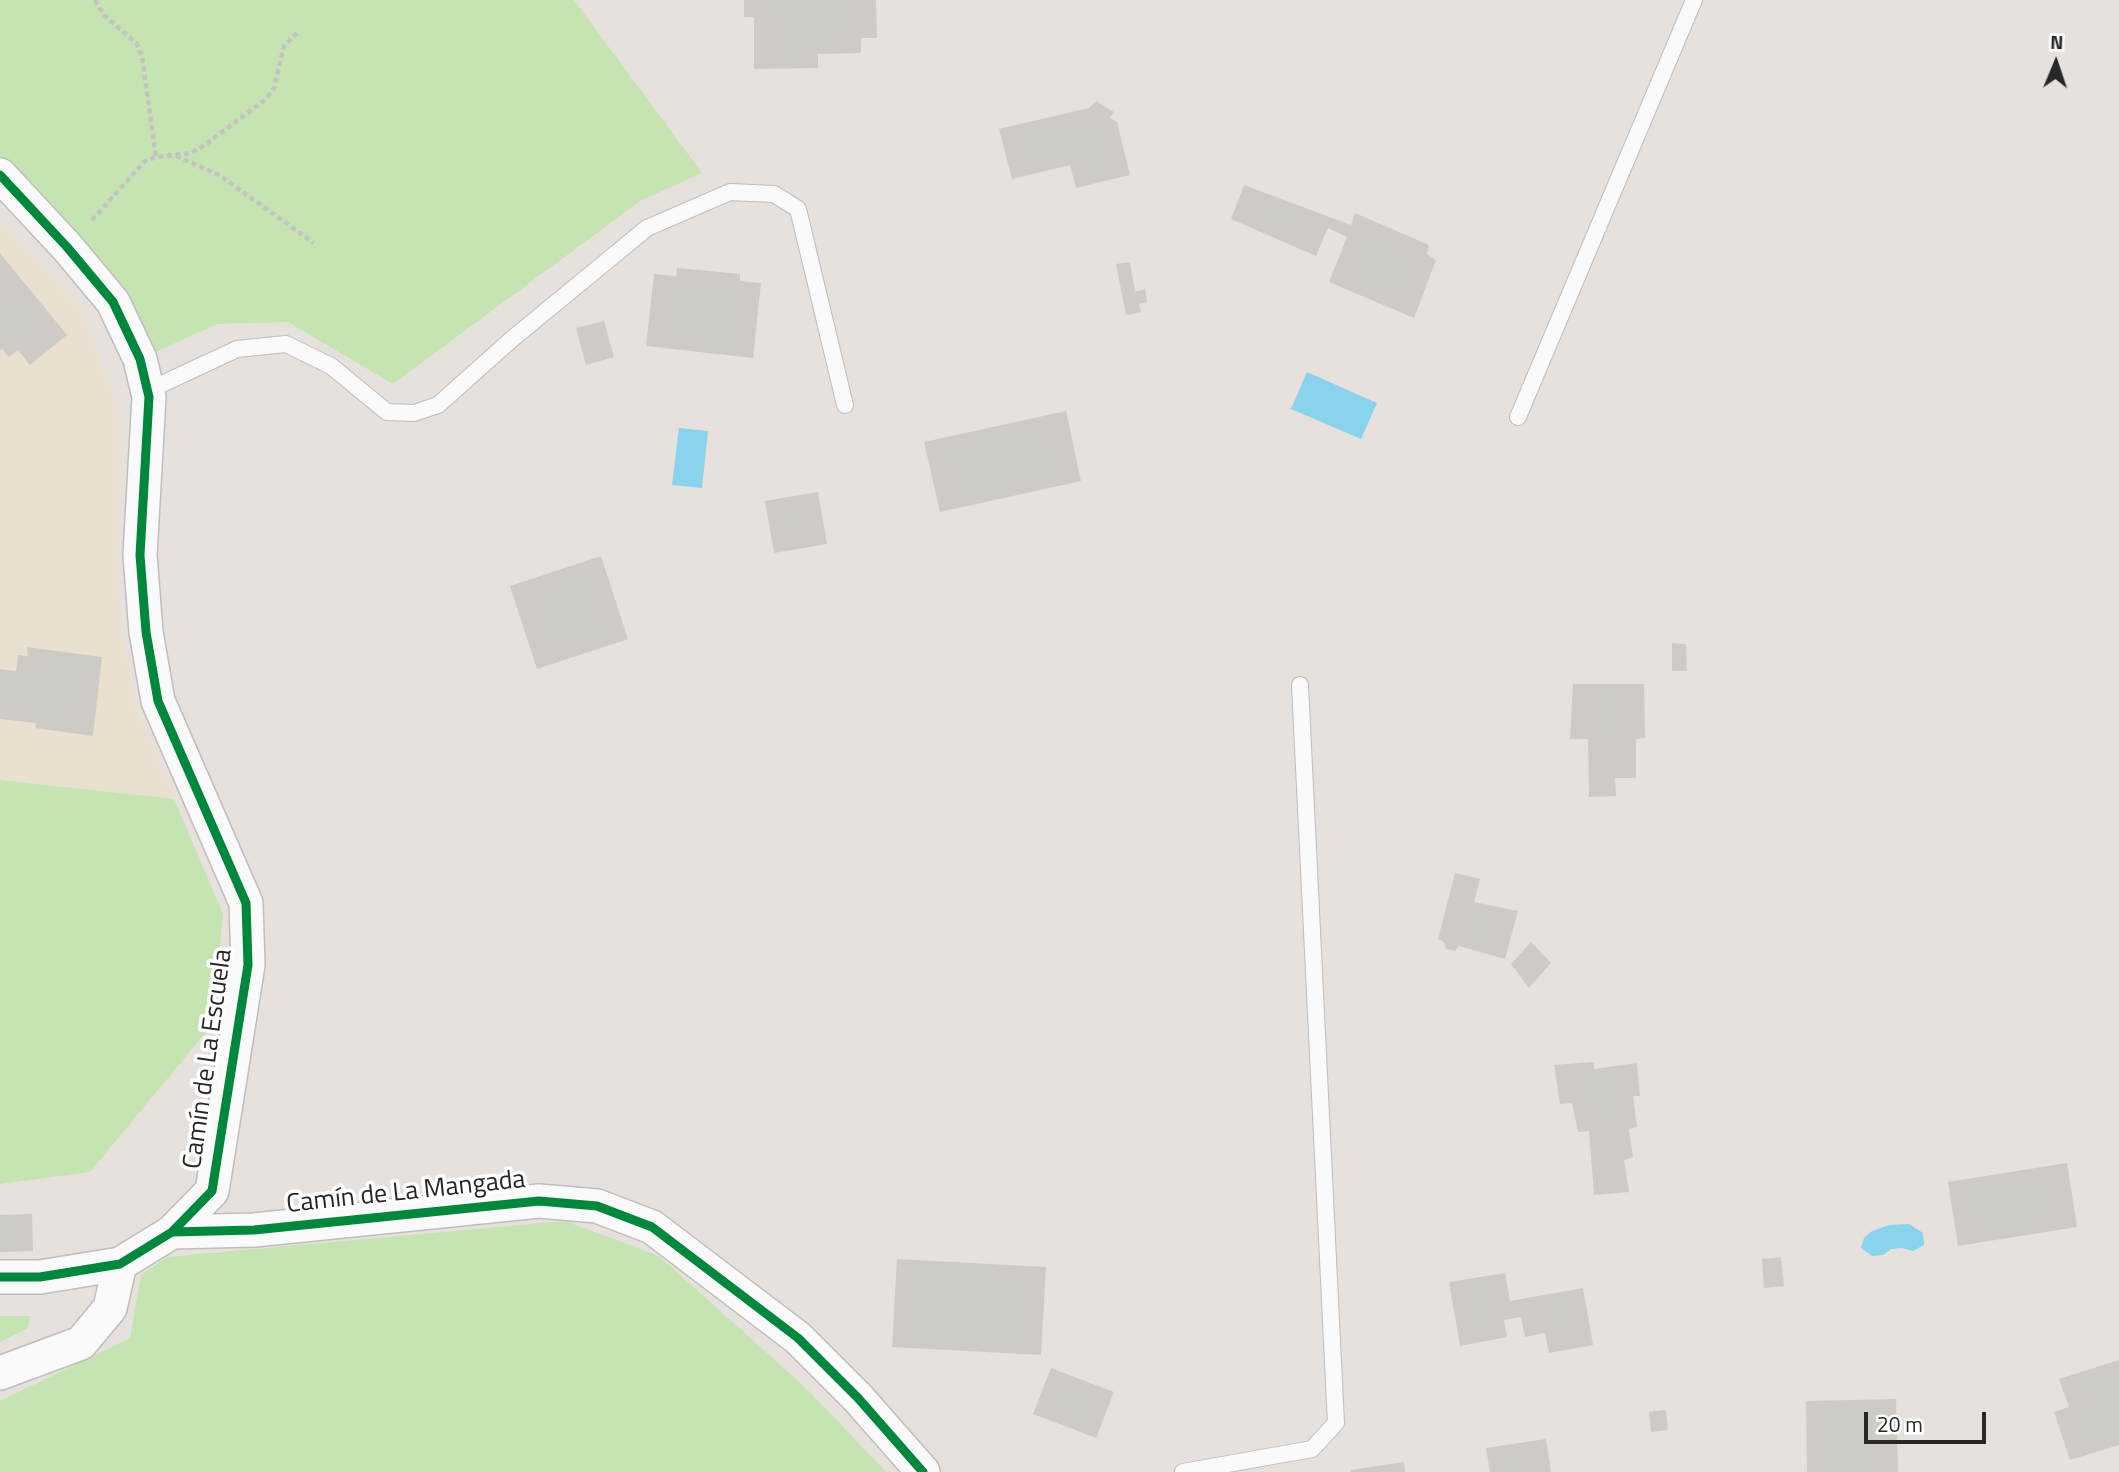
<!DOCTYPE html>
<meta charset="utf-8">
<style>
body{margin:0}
#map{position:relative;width:2119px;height:1472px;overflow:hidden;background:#e6e1dc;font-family:"Titillium Web",sans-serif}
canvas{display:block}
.north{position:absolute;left:2021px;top:28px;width:70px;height:70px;-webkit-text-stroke:5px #fff;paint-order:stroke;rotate:2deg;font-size:19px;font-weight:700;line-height:28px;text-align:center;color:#272727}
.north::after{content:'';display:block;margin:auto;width:24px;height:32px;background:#272727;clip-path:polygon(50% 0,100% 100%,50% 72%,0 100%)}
.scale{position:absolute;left:1864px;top:1412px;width:122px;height:32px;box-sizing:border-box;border:4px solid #272727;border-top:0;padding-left:9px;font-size:21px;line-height:24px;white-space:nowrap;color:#272727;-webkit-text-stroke:5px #fff;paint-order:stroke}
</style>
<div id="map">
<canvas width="2119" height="1472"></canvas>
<div class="north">N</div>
<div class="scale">20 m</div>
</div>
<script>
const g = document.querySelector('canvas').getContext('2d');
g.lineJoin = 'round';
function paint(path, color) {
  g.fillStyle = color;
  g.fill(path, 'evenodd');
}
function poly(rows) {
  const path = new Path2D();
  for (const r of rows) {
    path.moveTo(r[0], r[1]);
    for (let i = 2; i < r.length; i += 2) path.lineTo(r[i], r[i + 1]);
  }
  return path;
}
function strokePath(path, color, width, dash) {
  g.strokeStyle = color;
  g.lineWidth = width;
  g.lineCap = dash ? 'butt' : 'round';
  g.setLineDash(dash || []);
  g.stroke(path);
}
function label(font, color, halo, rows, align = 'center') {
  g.font = font + ' "Titillium Web",sans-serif';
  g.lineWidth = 7;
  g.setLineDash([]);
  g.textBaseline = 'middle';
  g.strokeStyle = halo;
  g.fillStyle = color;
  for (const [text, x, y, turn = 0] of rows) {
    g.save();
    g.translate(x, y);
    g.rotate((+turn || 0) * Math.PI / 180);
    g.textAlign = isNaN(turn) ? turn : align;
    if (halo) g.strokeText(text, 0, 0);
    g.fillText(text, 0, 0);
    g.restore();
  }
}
paint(poly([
 [0,220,82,311,119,413,118,560,121,630,136,708,174,799,0,780]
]), '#eae0cf');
paint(poly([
 [0,0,574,0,702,173,640,201,393,384,288,322,217,324,140,359,0,175],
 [0,780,174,799,223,914,212,1025,90,1172,0,1184],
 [565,1221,659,1256,806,1388,886,1472,0,1472,0,1401,130,1338,141,1275,167,1257],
 [0,1316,30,1316,28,1328,0,1342]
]), '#c6e3b2');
paint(poly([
 [1307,372,1377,403,1361,439,1291,409],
 [679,428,708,431,702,488,672,485],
 [1909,1224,1923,1233,1924,1245,1913,1251,1902,1248,1891,1249,1883,1255,1872,1256,1861,1248,1864,1238,1872,1231,1889,1225]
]), '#8ad3ec');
paint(poly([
 [744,0,876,0,877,38,861,38,861,53,818,54,818,68,754,69,754,17,744,17],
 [1096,101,1114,112,1110,118,1117,122,1130,175,1076,188,1070,165,1012,179,999,129,1089,108],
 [1244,185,1351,225,1355,213,1429,245,1427,254,1436,260,1414,318,1329,282,1347,237,1328,228,1316,256,1231,219],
 [0,253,67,335,30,365,18,350,9,357,2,349,0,350],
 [1130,262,1135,292,1145,289,1147,302,1139,304,1141,312,1126,315,1116,264],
 [677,268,740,274,740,281,761,283,753,358,646,346,654,274,676,276],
 [604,321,614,357,586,365,576,328],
 [1066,411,1081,481,940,512,924,442],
 [818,492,827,544,774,553,765,501],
 [601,556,628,639,537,669,510,586],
 [1672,643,1686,644,1687,671,1672,671],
 [27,647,102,657,93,736,35,728,36,723,0,719,0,669,16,671,18,655,28,656],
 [1573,684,1644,684,1645,738,1636,739,1636,778,1615,778,1616,796,1589,797,1588,739,1570,739],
 [1455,873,1480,879,1474,902,1518,911,1505,959,1459,946,1455,951,1446,949,1444,942,1438,939],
 [1531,942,1551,963,1529,988,1511,964],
 [1594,1062,1594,1069,1637,1063,1640,1096,1633,1096,1637,1127,1629,1129,1633,1157,1624,1160,1629,1192,1594,1195,1589,1131,1578,1132,1572,1103,1560,1104,1554,1065],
 [2067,1163,2077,1227,1958,1246,1948,1182],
 [32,1214,33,1251,0,1252,0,1215],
 [1781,1257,1784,1286,1764,1288,1762,1259],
 [897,1259,1046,1267,1041,1355,892,1347],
 [1505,1273,1510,1301,1583,1288,1593,1345,1549,1353,1545,1333,1525,1337,1521,1317,1504,1320,1507,1337,1460,1346,1449,1282],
 [2119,1360,2119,1445,2070,1460,2054,1412,2069,1407,2059,1379],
 [1051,1368,1114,1392,1096,1438,1033,1414],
 [1896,1399,1898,1472,1807,1472,1806,1401],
 [1666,1410,1668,1430,1651,1432,1649,1412],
 [1546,1439,1551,1472,1490,1472,1486,1448],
 [1404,1462,1405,1472,1351,1472,1351,1470]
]), '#cecbc7');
const service = poly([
 [147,391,237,349,286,344,331,366,387,412,414,413,438,405,512,339,647,228,730,192,774,194,798,209,845,405],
 [1518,417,1694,0],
 [1183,1472,1312,1449,1336,1423,1300,685]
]);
const minor = poly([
 [0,175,67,247,113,302,140,359,149,397,140,555,146,632,158,701,246,903,248,965,212,1191,172,1232,120,1264,40,1277,0,1277],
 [172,1232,254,1230,539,1201,597,1206,652,1227,798,1338,858,1398,923,1472],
 [0,1373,81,1343,110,1308,120,1264]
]);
strokePath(service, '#bfbdbe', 18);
strokePath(minor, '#bfbdbe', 36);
strokePath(poly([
 [95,0,104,15,137,44,142,57,156,157],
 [176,156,219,175,314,243],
 [92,220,145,161,156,157,191,153,202,147,265,100,274,88,284,46,299,31]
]), '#c4c3c2', 4.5, [5, 3.5]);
strokePath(service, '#fbfafa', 16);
strokePath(minor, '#fbfafa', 33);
strokePath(poly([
 [0,175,67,247,113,302,140,359,149,397,140,555,146,632,158,701,246,903,248,965,212,1191,172,1232,120,1264,40,1277,0,1277],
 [172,1232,254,1230,539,1201,597,1206,652,1227,798,1338,858,1398,923,1472]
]), '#00873e', 9);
label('26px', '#272727', '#fff', [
 ["Camín de La Escuela",209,1059,-82],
 ["Camín de La Mangada",406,1193,-6]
]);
</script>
